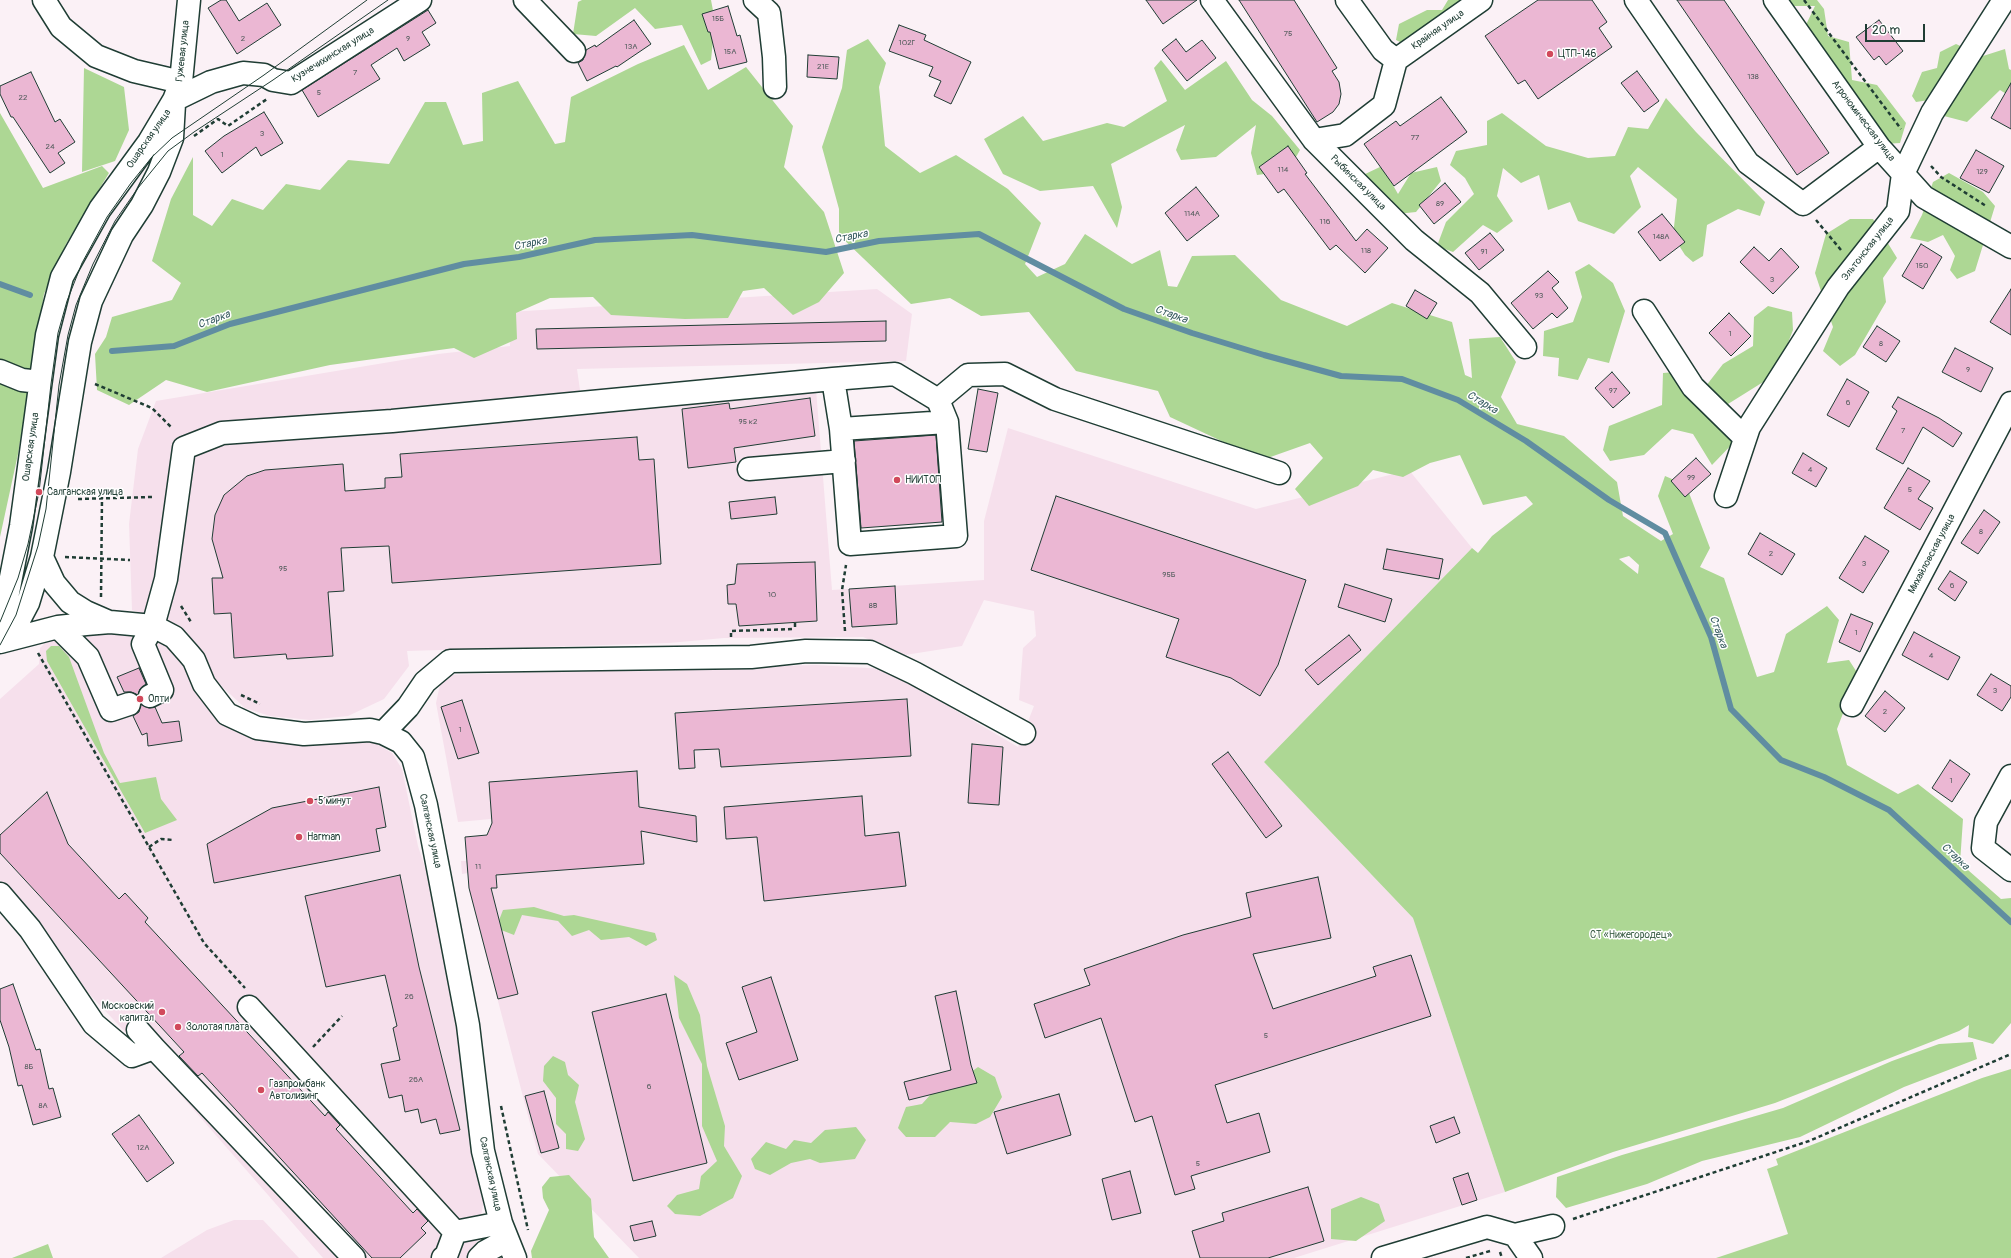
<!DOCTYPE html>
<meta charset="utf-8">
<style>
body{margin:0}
#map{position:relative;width:2011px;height:1258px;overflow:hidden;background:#fbf1f6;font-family:Pangolin,sans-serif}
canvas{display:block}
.scale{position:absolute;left:1865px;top:24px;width:60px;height:18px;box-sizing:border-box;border:2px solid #1f3d34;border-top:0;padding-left:5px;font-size:12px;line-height:14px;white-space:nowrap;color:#1f3d34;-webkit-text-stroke:3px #fff;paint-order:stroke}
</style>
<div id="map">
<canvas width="2011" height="1258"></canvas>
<div class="scale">20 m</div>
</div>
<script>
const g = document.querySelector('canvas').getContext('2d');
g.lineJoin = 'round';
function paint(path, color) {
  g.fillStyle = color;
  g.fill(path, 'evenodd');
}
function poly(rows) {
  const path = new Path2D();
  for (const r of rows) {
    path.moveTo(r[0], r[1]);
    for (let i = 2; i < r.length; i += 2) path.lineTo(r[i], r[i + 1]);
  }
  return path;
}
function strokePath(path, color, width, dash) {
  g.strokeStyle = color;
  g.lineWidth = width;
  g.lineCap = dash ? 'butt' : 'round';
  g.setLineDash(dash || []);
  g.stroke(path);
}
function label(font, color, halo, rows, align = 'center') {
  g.font = font + ' Pangolin,sans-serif';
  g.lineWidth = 3;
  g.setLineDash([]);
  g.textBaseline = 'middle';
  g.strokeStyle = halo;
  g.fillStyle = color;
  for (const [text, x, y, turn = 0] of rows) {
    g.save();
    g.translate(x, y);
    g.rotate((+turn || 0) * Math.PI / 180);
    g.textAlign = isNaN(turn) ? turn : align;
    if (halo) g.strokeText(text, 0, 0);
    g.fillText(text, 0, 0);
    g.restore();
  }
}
paint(poly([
 [877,289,912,314,906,361,577,369,583,411,816,389,832,590,984,580,984,521,1008,428,1256,509,1409,470,1472,548,1264,762,1413,918,1505,1192,1294,1258,639,1258,538,1154,469,890,468,873,462,874,461,861,467,861,465,837,492,835,491,819,458,822,436,703,442,675,816,665,885,669,1018,747,1034,706,1019,700,1023,648,1036,636,1034,611,984,600,962,646,905,655,863,637,724,638,669,643,407,651,409,666,384,699,348,716,310,720,270,716,245,708,216,681,202,651,177,625,132,610,129,524,138,449,156,401,438,354,510,346,509,312],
 [87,633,129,634,170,646,185,663,222,722,375,743,392,753,402,769,418,846,428,877,457,1016,484,1199,474,1256,471,1258,323,1258,131,1038,72,976,0,880,0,699,39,664,40,648,48,640],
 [234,1220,263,1220,299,1258,161,1258,207,1230]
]), '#f6e0ec');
paint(poly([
 [582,0,711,0,715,21,711,60,701,65,682,25,655,29,635,8,596,36,573,34,578,2],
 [1448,0,1477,0,1408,46,1396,40,1399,24,1427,10,1442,10],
 [1782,0,1817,0,1824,9,1828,36,1849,42,1852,80,1877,85,1906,123,1900,143,1884,144,1853,104,1848,84,1832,74,1803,31,1815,6,1786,6],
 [868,39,886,63,879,87,885,146,920,173,956,155,1008,189,1041,223,1025,264,1037,277,1065,264,1085,234,1132,264,1160,250,1168,286,1177,287,1192,256,1235,255,1281,300,1347,326,1392,303,1452,322,1465,375,1472,378,1469,339,1500,337,1516,362,1501,397,1517,424,1564,436,1617,482,1623,516,1661,541,1673,534,1658,496,1665,476,1686,485,1710,548,1700,567,1724,578,1757,677,1774,672,1786,634,1827,606,1839,620,1827,663,1849,660,1858,674,1837,729,1847,765,1898,794,1918,784,1963,819,1960,863,2001,899,2011,898,2011,1023,1993,1044,1968,1037,1969,1025,1959,1031,1775,1103,1613,1152,1505,1192,1413,918,1264,762,1472,548,1478,553,1492,536,1533,504,1526,496,1483,505,1460,455,1430,463,1403,477,1373,470,1358,486,1309,506,1295,489,1323,458,1310,443,1262,460,1170,417,1158,391,1076,371,1029,312,981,316,950,298,911,304,839,235,839,209,822,147,842,88,847,50],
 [1629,556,1639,565,1638,574,1619,559],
 [1956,44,1983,56,2005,49,2009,69,2011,70,2011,97,2000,90,1967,122,1944,116,1936,99,1916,102,1912,96,1922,72,1937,68,1940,52],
 [684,45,708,90,746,67,793,126,784,167,824,212,844,273,819,302,793,315,764,288,743,291,728,318,685,319,611,315,593,297,550,298,516,313,517,339,474,358,454,348,330,365,207,392,166,380,129,405,97,390,95,354,106,337,112,317,172,300,181,283,152,261,171,199,193,157,193,215,212,226,232,199,263,210,286,184,320,190,348,160,389,164,425,102,446,102,463,145,483,141,482,93,518,81,555,144,565,142,571,97,638,64],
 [1161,60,1185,90,1226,61,1252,100,1272,116,1300,150,1288,171,1257,175,1251,153,1256,125,1216,157,1181,160,1176,150,1185,125,1111,164,1122,207,1117,228,1093,186,1040,191,1003,174,984,139,1023,116,1043,141,1107,123,1124,127,1167,101,1154,68],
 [84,68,124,87,129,130,115,161,82,172],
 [1666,98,1696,132,1765,202,1760,216,1738,209,1707,225,1703,256,1693,262,1685,255,1673,236,1677,199,1638,167,1630,176,1641,207,1614,234,1578,221,1570,202,1548,210,1539,175,1521,183,1503,168,1497,196,1513,221,1497,233,1483,225,1453,252,1437,246,1446,222,1474,194,1465,178,1450,165,1456,151,1487,145,1487,121,1502,113,1546,146,1588,158,1615,156,1628,127,1648,129],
 [0,113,43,188,102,166,109,173,66,244,44,294,18,454,0,537],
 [1382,166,1398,194,1411,173,1437,167,1441,181,1416,212,1397,214,1391,199,1372,205,1361,176],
 [1949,173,1983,192,1995,206,1975,271,1957,279,1950,270,1955,256,1943,235,1928,242,1910,238,1922,215,1933,182],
 [1850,219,1873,219,1897,258,1883,278,1886,302,1855,355,1840,366,1823,351,1833,327,1815,273,1826,234],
 [1589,264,1613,283,1625,311,1609,363,1588,358,1578,380,1558,376,1559,358,1543,356,1544,331,1573,322,1582,297,1575,272],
 [1768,306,1792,312,1793,330,1776,374,1728,404,1739,437,1712,465,1693,434,1672,429,1644,455,1610,461,1603,450,1609,426,1662,405,1663,373,1689,371,1702,391,1723,364,1753,346,1754,317],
 [51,646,59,646,69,657,104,753,120,783,156,777,161,799,177,820,145,833,47,661,46,651],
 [534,907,564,916,574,915,655,933,657,940,646,946,629,937,601,940,589,930,572,936,558,921,522,915,514,935,496,928,503,910],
 [674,975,687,984,700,1015,707,1066,725,1126,724,1146,742,1176,733,1198,700,1216,675,1214,667,1206,677,1195,699,1189,701,1176,717,1161,702,1126,702,1064,679,1018],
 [1973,1042,1977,1059,1904,1087,1800,1137,1702,1161,1647,1184,1566,1208,1556,1197,1557,1177,1622,1155,1783,1108,1892,1061,1939,1044],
 [553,1056,565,1062,568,1075,579,1085,575,1102,585,1139,578,1151,566,1149,566,1134,556,1124,556,1098,543,1081,544,1066],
 [978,1067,995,1077,1002,1097,990,1117,976,1124,950,1122,935,1137,906,1137,898,1128,906,1107,922,1104,942,1082,956,1083],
 [2011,1069,2011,1258,1716,1258,1788,1234,1767,1169,1778,1165,1776,1159,1982,1078],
 [856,1127,866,1140,855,1159,820,1163,810,1159,791,1163,770,1175,755,1169,751,1159,766,1142,786,1149,794,1140,811,1143,825,1130],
 [569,1175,591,1199,594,1237,609,1258,532,1258,531,1251,549,1210,543,1198,542,1187,550,1177],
 [1361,1197,1379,1204,1385,1221,1356,1241,1331,1239,1331,1209],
 [48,1244,53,1258,12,1258]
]), '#add794');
strokePath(poly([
 [0,284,30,295],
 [112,351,174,346,230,324,464,264,519,257,595,240,692,235,826,252,879,241,979,234,1124,309,1192,333,1264,355,1341,376,1402,379,1458,400,1526,441,1609,500,1665,533,1711,637,1731,709,1781,760,1824,777,1889,810,2011,922]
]), '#608da1', 6);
const building = poly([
 [221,0,226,0,239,21,267,3,281,25,237,54,208,8,221,0],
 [1146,0,1197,0,1163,24,1146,0],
 [1239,0,1294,0,1337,68,1332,71,1339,82,1341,94,1339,104,1333,112,1317,122,1239,0],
 [1538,0,1592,0,1607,22,1599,28,1612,47,1538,99,1525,80,1518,84,1485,36,1538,0],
 [1677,0,1724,0,1829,153,1797,175,1677,0],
 [728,6,737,36,740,35,747,62,719,69,710,32,708,32,702,14,728,6],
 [428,10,436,23,422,32,430,45,404,61,397,48,371,65,380,79,318,117,302,90,428,10],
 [634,20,651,44,617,67,616,66,587,81,578,63,583,60,586,50,595,45,596,47,634,20],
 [1879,20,1903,51,1886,65,1879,56,1874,60,1856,37,1879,20],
 [899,25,926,35,924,40,971,62,951,104,934,96,941,81,929,76,933,67,889,51,899,25],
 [1176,39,1186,52,1202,40,1216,58,1187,81,1162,50,1176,39],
 [808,55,839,57,837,79,807,77,808,55],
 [1637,71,1659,101,1644,112,1621,83,1637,71],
 [31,72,55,122,60,119,75,142,58,153,65,163,50,173,13,117,11,117,0,94,0,86,31,72],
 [2011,83,2011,129,1991,118,2011,83],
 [1441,97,1467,132,1394,186,1364,144,1396,121,1400,126,1441,97],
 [264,112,283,143,261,156,256,147,222,173,205,151,224,136,264,112],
 [1288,146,1307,173,1305,174,1356,241,1367,229,1388,248,1365,273,1336,245,1330,250,1284,189,1278,193,1259,167,1288,146],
 [1976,150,2004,166,1989,193,1960,178,1976,150],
 [1445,183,1461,202,1434,224,1419,205,1445,183],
 [1196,187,1219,216,1187,241,1165,213,1196,187],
 [1662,214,1685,242,1660,261,1638,232,1662,214],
 [1490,233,1504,250,1479,270,1465,253,1490,233],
 [1921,244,1942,257,1923,289,1902,276,1921,244],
 [1754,247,1769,261,1781,248,1799,267,1773,294,1740,262,1754,247],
 [1548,271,1559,282,1552,288,1568,308,1557,318,1552,313,1533,329,1511,303,1548,271],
 [2011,289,2011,335,1990,322,2011,289],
 [1415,290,1437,303,1427,319,1406,306,1415,290],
 [1729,313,1751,336,1731,356,1709,333,1729,313],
 [886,321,886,341,537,349,536,329,886,321],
 [1877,326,1900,341,1886,362,1863,347,1877,326],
 [1955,348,1993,368,1981,392,1942,372,1955,348],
 [1612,372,1630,393,1613,408,1595,388,1612,372],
 [1847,379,1869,392,1849,427,1827,415,1847,379],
 [978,389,998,393,987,452,968,449,978,389],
 [1898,397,1939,418,1962,433,1953,447,1923,427,1903,464,1876,449,1897,411,1892,407,1898,397],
 [810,398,815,436,734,448,736,462,688,468,682,409,729,403,730,409,810,398],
 [936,435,942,522,861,528,854,441,936,435],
 [637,437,639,460,654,459,661,564,392,583,389,546,341,548,344,591,328,592,333,656,287,659,286,654,234,658,231,613,214,614,212,578,223,578,212,539,215,515,224,495,247,476,265,470,343,464,345,491,385,488,385,478,402,477,400,454,637,437],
 [1803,453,1827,468,1816,487,1792,473,1803,453],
 [1696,458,1711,474,1685,497,1671,481,1696,458],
 [1908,468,1930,481,1918,499,1933,508,1920,530,1884,508,1908,468],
 [1056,496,1306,580,1278,665,1260,696,1231,678,1166,657,1179,619,1031,570,1056,496],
 [775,497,777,514,731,519,729,502,775,497],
 [1984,510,2000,522,1978,554,1961,543,1984,510],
 [1760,533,1795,554,1782,575,1748,554,1760,533],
 [1865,536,1889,551,1863,593,1839,578,1865,536],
 [1387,549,1443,559,1439,579,1383,569,1387,549],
 [815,562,817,621,739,626,736,604,728,604,727,585,735,584,737,564,815,562],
 [1950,571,1967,582,1955,601,1938,589,1950,571],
 [1345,584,1392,599,1385,622,1338,607,1345,584],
 [895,586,897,624,852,627,849,589,895,586],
 [1851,614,1873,623,1860,652,1839,642,1851,614],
 [1914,632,1960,657,1948,680,1902,655,1914,632],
 [1349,635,1361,650,1318,685,1305,670,1349,635],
 [139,668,146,684,140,689,138,695,131,692,124,692,117,677,139,668],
 [1991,674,2011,686,2011,697,2002,711,1977,695,1991,674],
 [1885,691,1905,708,1885,732,1865,716,1885,691],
 [907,699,911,756,721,767,719,749,694,750,695,768,679,769,675,713,907,699],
 [462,700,479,753,458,759,441,707,462,700],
 [141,704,149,708,155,707,162,723,179,721,182,741,148,746,147,733,142,735,133,716,139,712,141,704],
 [972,744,1003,747,999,805,968,803,972,744],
 [1228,752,1282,826,1266,838,1212,764,1228,752],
 [1950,760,1970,774,1952,802,1932,788,1950,760],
 [637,771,639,807,696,816,697,842,641,831,644,864,496,875,497,888,491,888,518,994,498,999,469,888,465,837,487,835,492,823,489,782,637,771],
 [379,787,386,827,376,829,380,851,214,883,207,844,272,808,379,787],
 [47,792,68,844,119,899,125,893,148,918,145,922,325,1116,328,1112,340,1125,336,1129,413,1213,417,1209,428,1221,421,1228,426,1233,400,1258,372,1258,202,1073,198,1076,179,1056,184,1052,0,853,0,835,47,792],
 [862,796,865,836,899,832,906,886,764,901,757,837,726,839,724,807,862,796],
 [400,875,419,967,460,1130,440,1134,436,1119,421,1123,418,1109,405,1112,402,1095,389,1098,381,1064,400,1060,393,1028,397,1026,385,975,326,987,305,896,400,875],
 [1318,877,1331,938,1253,954,1273,1009,1376,976,1373,967,1411,955,1431,1016,1215,1085,1227,1123,1259,1113,1270,1152,1191,1176,1195,1189,1175,1195,1152,1116,1135,1122,1101,1018,1045,1038,1034,1004,1090,985,1084,969,1183,935,1251,917,1246,893,1318,877],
 [771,977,798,1060,739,1080,726,1043,757,1032,742,987,771,977],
 [13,984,36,1050,40,1049,49,1089,53,1088,61,1117,33,1125,22,1085,18,1086,9,1047,0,1020,0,989,13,984],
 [956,991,971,1065,977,1083,909,1100,904,1082,951,1070,935,996,956,991],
 [666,994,707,1163,633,1181,592,1012,666,994],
 [544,1091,559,1148,541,1153,525,1096,544,1091],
 [1059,1094,1071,1135,1007,1154,994,1112,1059,1094],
 [139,1115,174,1163,147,1182,112,1134,139,1115],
 [1454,1117,1460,1133,1436,1143,1430,1126,1454,1117],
 [1130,1171,1141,1213,1112,1220,1102,1179,1130,1171],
 [1468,1173,1477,1200,1462,1205,1453,1178,1468,1173],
 [1308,1187,1324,1241,1268,1258,1200,1258,1192,1231,1224,1221,1222,1213,1308,1187],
 [652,1221,656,1236,634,1241,630,1226,652,1221]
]);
paint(building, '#ebb7d3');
strokePath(building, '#1f3d34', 1);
const minor = poly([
 [44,0,61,27,96,56,134,71,181,82],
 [525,0,574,51],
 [755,0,769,13,774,57,775,87],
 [1212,0,1314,140,1414,240,1480,293,1525,347],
 [1347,0,1383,50,1396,60],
 [1636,0,1748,163,1803,204,1879,147],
 [1775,0,1879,147,1924,197,2011,247],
 [1396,60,1481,0],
 [174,100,211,82,243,73,264,75,273,80,291,83,420,0],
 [1314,140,1345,135,1384,105,1396,60],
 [1644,311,1693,387,1745,438],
 [0,371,22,380,40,382],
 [938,400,968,375,1005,374,1055,399,1279,473],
 [841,429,947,422],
 [749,469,844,461],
 [1726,496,1749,427,1838,287,1898,211,1903,174,1932,113,2004,0],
 [42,557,54,583,70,602,86,612,109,622],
 [58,627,88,657,111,710,129,704],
 [0,634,21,526,47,335,62,277,100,209,149,142,174,100,181,82,189,0],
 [0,640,18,622,28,603,42,557,59,472,80,342,91,301,122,235,142,205,159,172,172,138,174,104],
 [0,642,58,627,86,624,110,622,153,626,174,637,189,654,194,660,204,684,227,714,257,728,304,734,370,730,383,733,401,742,413,757,426,805,468,1025,483,1151,501,1223,515,1258],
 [150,696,162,690,143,644,153,626,166,579,184,448,222,433,392,421,833,379,895,374,938,400,947,422,956,536,850,544,841,429,833,379],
 [1852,705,2011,403],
 [383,733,408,707,425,682,450,661,751,657,806,651,870,652,914,673,1024,733],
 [2011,776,1986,822,1983,848,2011,870],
 [0,894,30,929,94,1024,132,1056,154,1048,354,1258],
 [249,1007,455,1232],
 [138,1030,154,1048],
 [455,1232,501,1223],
 [1515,1235,1553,1226],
 [443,1258,446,1256,455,1232],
 [479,1258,485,1252,507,1240],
 [1383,1258,1487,1227,1515,1235,1531,1258]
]);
strokePath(minor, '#1f3d34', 25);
strokePath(poly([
 [1804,0,1901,129],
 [194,136,218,119,228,126,267,99],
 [1931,166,1941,177,1986,206],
 [1816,220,1841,250],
 [95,384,152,408,171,427],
 [78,499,152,497],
 [65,557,130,560],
 [101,597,102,497],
 [181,606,191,622],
 [795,623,795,629],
 [845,631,842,590,846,565],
 [731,637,731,631,794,629],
 [38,653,204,943,245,988],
 [241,695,260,704],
 [149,847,161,839,173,840],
 [313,1047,342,1016],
 [501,1106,528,1230],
 [1573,1219,1809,1141,2011,1054],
 [1500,1252,1502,1258],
 [1466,1258,1490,1251]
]), '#1f3d34', 2.5, [4, 3]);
strokePath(minor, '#fff', 22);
strokePath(poly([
 [0,622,18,578,28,544,39,492,51,384,58,333,67,301,82,263,107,217,131,183,152,157,172,138,264,75,367,0],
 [0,645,16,615,38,546,46,509,59,385,68,335,76,305,93,264,115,221,138,188,168,151,194,132,273,80,388,0]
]), '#1f3d34', 1);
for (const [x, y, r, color] of [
 [1550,54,4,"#d1495b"],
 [897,480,4,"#d1495b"],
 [39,492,4,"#d1495b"],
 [140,699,4,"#d1495b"],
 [310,801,4,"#d1495b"],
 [299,837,4,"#d1495b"],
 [162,1012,4,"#d1495b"],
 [178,1027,4,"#d1495b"],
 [261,1090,4,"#d1495b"]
]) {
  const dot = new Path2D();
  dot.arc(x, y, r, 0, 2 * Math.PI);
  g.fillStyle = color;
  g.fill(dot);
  strokePath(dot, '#fff', 1.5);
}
label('8px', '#525c5c', null, [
 ["15Б",718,19],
 ["75",1288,34],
 ["2",243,39],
 ["9",408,39],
 ["102Г",907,43],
 ["13А",631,47],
 ["15А",730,52],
 ["21Е",823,67],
 ["7",355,73],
 ["138",1753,77],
 ["5",319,93],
 ["22",23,98],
 ["3",262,134],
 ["77",1415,138],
 ["24",50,147],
 ["1",222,155],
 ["114",1283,170],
 ["129",1982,172],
 ["89",1440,204],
 ["114А",1192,214],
 ["116",1325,222],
 ["148А",1661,237],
 ["118",1366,251],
 ["91",1484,252],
 ["150",1922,266],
 ["3",1772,280],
 ["93",1539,296],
 ["1",1730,334],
 ["8",1881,344],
 ["9",1968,370],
 ["97",1613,391],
 ["6",1848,403],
 ["95 к2",748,422],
 ["7",1903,431],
 ["4",1810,470],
 ["99",1691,478],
 ["5",1910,490],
 ["8",1981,532],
 ["2",1771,554],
 ["3",1864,564],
 ["95",283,569],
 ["95Б",1169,575],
 ["6",1952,586],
 ["10",772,595],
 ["8В",873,606],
 ["1",1856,633],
 ["4",1931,656],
 ["3",1995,691],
 ["2",1885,712],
 ["1",460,730],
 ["1",1951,781],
 ["11",478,867],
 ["26",409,997],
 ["5",1266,1036],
 ["8Б",29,1067],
 ["26А",416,1080],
 ["6",649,1087],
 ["8А",43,1106],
 ["12А",143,1148],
 ["5",1198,1164]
]);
label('10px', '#1f3d34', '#fff', [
 ["Крайняя улица",1438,30,-35],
 ["Гужевая улица",183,51,-84],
 ["Кузнечихинская улица",333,55,-32],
 ["Агрономическая улица",1863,121,53],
 ["Ошарская улица",149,139,-55],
 ["Рыбинская улица",1358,183,45],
 ["Эльтонская улица",1868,249,-52],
 ["Ошарская улица",31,447,-82],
 ["Михайловская улица",1932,554,-62],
 ["Салганская улица",430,831,78],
 ["Салганская улица",490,1174,78]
]);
label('10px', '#1f3d34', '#fff', [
 ["ЦТП-146",1558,54],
 ["НИИТОП",905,480],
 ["Салганская улица",47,492],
 ["Опти",148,699],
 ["5 минут",318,801],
 ["Harman",307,837],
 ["Московский",154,1006,"right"],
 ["капитал",154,1018,"right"],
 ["Золотая плата",186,1027],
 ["Газпромбанк",269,1084],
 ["Автолизинг",269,1096]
], 'left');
label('10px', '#42644c', '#fff', [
 ["СТ «Нижегородец»",1631,935]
]);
label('italic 11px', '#3a5e62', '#fff', [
 ["Старка",851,237,-11],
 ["Старка",530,244,-11],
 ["Старка",1171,315,20],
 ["Старка",214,320,-20],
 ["Старка",1482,403,31],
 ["Старка",1718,632,70],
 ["Старка",1955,857,43]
]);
</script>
